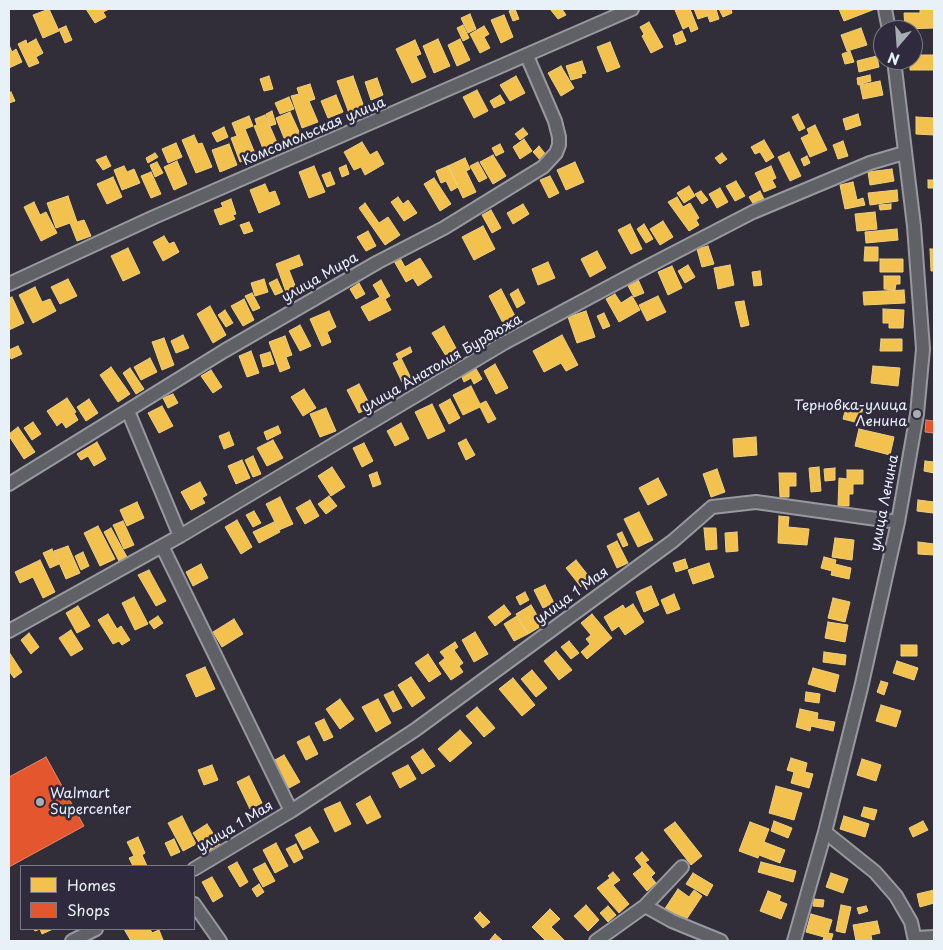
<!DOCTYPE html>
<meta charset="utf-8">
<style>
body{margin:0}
#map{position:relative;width:943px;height:950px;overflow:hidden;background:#312e39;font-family:"Playpen Sans",sans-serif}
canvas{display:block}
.frame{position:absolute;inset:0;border:10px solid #e8f1f8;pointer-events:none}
.legend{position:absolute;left:20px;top:865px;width:175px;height:65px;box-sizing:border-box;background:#2f2a3d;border:1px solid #797a88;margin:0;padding:6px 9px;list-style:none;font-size:15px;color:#e8f1f8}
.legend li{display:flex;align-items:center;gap:10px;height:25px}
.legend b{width:25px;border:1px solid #797a88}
.north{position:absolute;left:873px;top:20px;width:50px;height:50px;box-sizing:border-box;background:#2f2a3d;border:1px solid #797a88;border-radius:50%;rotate:198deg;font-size:14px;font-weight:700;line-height:20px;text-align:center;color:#e8f1f8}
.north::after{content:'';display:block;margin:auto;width:18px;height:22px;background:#a8adb5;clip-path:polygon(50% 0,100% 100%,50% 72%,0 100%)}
</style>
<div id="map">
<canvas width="943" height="950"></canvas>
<div class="frame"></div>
<ul class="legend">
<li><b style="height:14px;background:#f2c14e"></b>Homes</li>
<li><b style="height:14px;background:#e4572e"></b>Shops</li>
</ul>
<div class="north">N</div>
</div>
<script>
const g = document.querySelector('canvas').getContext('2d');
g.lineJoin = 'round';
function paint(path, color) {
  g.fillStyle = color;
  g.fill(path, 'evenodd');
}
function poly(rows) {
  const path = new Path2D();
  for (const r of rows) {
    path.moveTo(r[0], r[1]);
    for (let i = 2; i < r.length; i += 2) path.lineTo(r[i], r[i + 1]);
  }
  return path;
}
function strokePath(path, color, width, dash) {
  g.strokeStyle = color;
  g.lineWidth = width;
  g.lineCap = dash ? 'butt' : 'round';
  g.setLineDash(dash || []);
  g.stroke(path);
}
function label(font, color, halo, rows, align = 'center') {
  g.font = font + ' "Playpen Sans",sans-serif';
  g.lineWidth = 5;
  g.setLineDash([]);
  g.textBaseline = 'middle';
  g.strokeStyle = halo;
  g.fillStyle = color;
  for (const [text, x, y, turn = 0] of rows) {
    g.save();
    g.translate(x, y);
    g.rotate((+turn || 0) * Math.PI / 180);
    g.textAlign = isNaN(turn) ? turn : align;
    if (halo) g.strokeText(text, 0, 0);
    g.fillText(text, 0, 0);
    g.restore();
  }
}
const homes = poly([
 [49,9,59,31,43,38,33,15,49,9],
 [86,9,109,9,103,12,106,17,95,23,86,9],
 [515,9,519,19,513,21,509,11,515,9],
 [550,9,562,9,566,15,558,19,550,9],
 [679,9,690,9,698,29,691,32,689,26,683,29,675,10,679,9],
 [694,9,704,9,707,16,698,19,694,9],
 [705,9,716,9,719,19,710,22,705,9],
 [719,9,731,9,732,13,723,17,719,9],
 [839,9,875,9,844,21,839,9],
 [920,9,934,9,934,28,905,29,904,13,920,13,920,9],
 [470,14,476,29,468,33,461,18,470,14],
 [504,15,513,37,501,43,491,20,504,15],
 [649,22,663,47,651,53,642,36,644,34,640,27,649,22],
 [463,25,469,38,463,41,457,28,463,25],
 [66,26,72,40,65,43,59,29,66,26],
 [484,26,489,34,484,37,490,48,480,53,470,34,484,26],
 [861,28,867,45,847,51,841,35,861,28],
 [682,31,686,41,676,45,673,35,682,31],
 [36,39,43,53,36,57,39,63,29,67,18,44,26,40,27,44,36,39],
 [438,39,450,66,434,73,423,46,438,39],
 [460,39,470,60,457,66,448,45,460,39],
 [415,40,421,54,416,56,426,77,412,83,396,49,415,40],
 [610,42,620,67,607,72,597,47,610,42],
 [9,45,12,52,16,49,22,62,9,68,9,45],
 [850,51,854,62,845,64,842,54,850,51],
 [913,55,934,55,934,70,910,70,910,60,913,60,913,55],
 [877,56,879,67,859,72,857,61,877,56],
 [582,61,586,73,581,74,582,77,571,80,566,66,582,61],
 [561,66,574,88,561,96,548,73,561,66],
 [870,75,871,81,858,85,857,78,870,75],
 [269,76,273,89,264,91,260,79,269,76],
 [353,76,364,107,349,113,337,81,353,76],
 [516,76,525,93,510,101,500,85,516,76],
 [377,78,383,95,371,100,365,82,377,78],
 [880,81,883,95,863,99,860,85,880,81],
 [310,84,315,99,309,101,318,122,302,128,291,96,299,94,297,88,310,84],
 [477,90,488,111,474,118,463,97,477,90],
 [11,92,15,101,9,103,9,93,11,92],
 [336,95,343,112,328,118,321,101,336,95],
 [500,95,505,103,494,108,490,101,500,95],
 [289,97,294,109,280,114,275,103,289,97],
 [272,111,276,124,270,126,266,114,272,111],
 [290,112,301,136,286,143,276,118,290,112],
 [798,114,805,128,799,131,792,117,798,114],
 [858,114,861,125,846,130,843,119,858,114],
 [265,115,278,145,264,151,254,126,257,125,255,119,265,115],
 [249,116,253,126,245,129,256,156,240,162,231,138,237,136,232,123,249,116],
 [916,117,934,118,934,135,916,134,916,117],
 [815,125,827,150,810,157,801,138,809,134,807,129,815,125],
 [224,127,228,137,217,142,212,133,224,127],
 [523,128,528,134,520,140,515,134,523,128],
 [194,135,198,144,202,143,212,167,196,173,182,140,194,135],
 [524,139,532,151,520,159,513,147,524,139],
 [764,140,774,157,766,162,760,152,755,154,751,147,764,140],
 [843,141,848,156,838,159,833,145,843,141],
 [362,142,370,155,377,151,384,164,365,175,361,167,354,170,344,152,362,142],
 [176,143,182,157,168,163,162,149,176,143],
 [229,144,237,165,220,172,212,150,229,144],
 [500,144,504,152,496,156,492,148,500,144],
 [539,146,547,156,541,161,533,152,539,146],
 [789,152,801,176,790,181,778,157,789,152],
 [155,153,158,157,148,163,146,158,155,153],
 [722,153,727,159,720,164,715,158,722,153],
 [493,155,506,176,493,184,480,162,493,155],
 [106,156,111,166,103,170,96,160,106,156],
 [807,156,810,163,804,166,801,159,807,156],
 [465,158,470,169,466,171,476,192,463,198,448,166,465,158],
 [177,161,187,184,174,190,164,167,177,161],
 [157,162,163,173,155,177,150,165,157,162],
 [478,162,487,178,479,182,470,166,478,162],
 [575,162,584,182,566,190,557,170,575,162],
 [346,165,349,174,342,177,339,168,346,165],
 [124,166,127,172,134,169,140,183,122,190,114,170,124,166],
 [314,166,325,192,309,198,299,172,314,166],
 [448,166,458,187,451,191,446,181,441,183,436,171,448,166],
 [771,166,776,178,772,180,776,187,764,192,755,173,771,166],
 [892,169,894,181,870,185,868,172,892,169],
 [151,172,161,194,151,198,141,176,151,172],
 [330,172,335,184,327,187,322,175,330,172],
 [550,176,559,193,549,198,540,180,550,176],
 [113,177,122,197,107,204,97,184,113,177],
 [434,178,451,204,440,211,424,184,434,178],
 [928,180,934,180,934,188,928,188,928,180],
 [736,181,745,196,735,201,726,186,736,181],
 [853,182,857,200,863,198,865,205,845,209,840,185,853,182],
 [265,184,269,193,275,191,280,204,259,213,250,190,265,184],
 [689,186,695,196,684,203,677,193,689,186],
 [720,188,728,202,717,208,709,194,720,188],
 [897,190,898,201,870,205,868,193,897,190],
 [701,191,708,200,702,204,695,194,701,191],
 [760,191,764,199,754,205,749,197,760,191],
 [68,196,77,222,84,220,91,236,77,241,70,223,56,228,47,203,68,196],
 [398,197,403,204,408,200,417,213,404,221,391,202,398,197],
 [677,197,683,207,690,203,699,218,696,220,699,225,689,231,668,202,677,197],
 [231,199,236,214,233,215,235,219,220,225,214,210,223,207,221,203,231,199],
 [34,202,40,215,46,212,57,233,41,241,24,207,34,202],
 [365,203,379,223,388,217,400,235,385,245,359,208,365,203],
 [523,204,529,214,513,224,507,213,523,204],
 [891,204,891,209,880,210,879,205,891,204],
 [491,210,501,228,492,233,482,215,491,210],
 [875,212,877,229,857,231,855,214,875,212],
 [663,221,673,237,660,245,650,229,663,221],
 [249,222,253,231,244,234,240,225,249,222],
 [630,224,642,249,631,254,618,230,630,224],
 [644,224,653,239,646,243,637,229,644,224],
 [483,226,495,249,474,260,462,237,483,226],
 [897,229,898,240,866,243,865,232,897,229],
 [368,231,376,246,366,251,357,237,368,231],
 [164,236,169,244,174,242,179,252,163,261,153,242,164,236],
 [708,246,714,264,702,267,697,249,708,246],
 [865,247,878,247,878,261,864,261,865,247],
 [128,248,140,273,123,281,111,256,128,248],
 [930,249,934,249,934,271,931,271,930,249],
 [597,251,606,268,590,277,581,259,597,251],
 [299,255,303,265,289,270,296,288,286,292,276,264,299,255],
 [400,258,405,267,420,258,432,277,418,286,413,278,406,282,394,261,400,258],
 [880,259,903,259,903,272,880,272,880,259],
 [548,262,555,278,538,285,532,269,548,262],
 [688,265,695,277,685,283,678,271,688,265],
 [730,265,734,285,718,289,714,268,730,265],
 [672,266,682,288,668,295,658,272,672,266],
 [760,271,762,285,754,286,752,272,760,271],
 [884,276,900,276,900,284,896,284,895,290,884,289,884,276],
 [637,277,644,293,634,297,626,282,637,277],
 [68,279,77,296,60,304,51,287,68,279],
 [264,279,268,292,255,296,251,283,264,279],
 [277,279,283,292,275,295,269,283,277,279],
 [381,280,390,296,385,299,391,310,369,321,361,307,380,297,373,285,381,280],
 [359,283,365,294,356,299,350,289,359,283],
 [35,287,42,302,50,299,56,311,33,323,19,295,35,287],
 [501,289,516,318,504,325,489,296,501,289],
 [518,289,525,303,517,308,510,294,518,289],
 [904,290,905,303,864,305,863,292,904,290],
 [252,293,260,308,253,311,245,296,252,293],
 [615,294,621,303,632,296,640,310,619,322,606,299,615,294],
 [658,296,666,312,647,321,639,305,658,296],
 [12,297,24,323,9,330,9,298,12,297],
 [244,299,254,320,243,326,231,306,244,299],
 [744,301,749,325,741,327,735,302,744,301],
 [210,306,226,335,213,343,197,314,210,306],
 [883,309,904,310,903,328,889,328,889,323,883,323,883,309],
 [225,310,233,323,226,327,218,315,225,310],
 [329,311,336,327,327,332,331,342,322,346,310,319,329,311],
 [586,311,595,337,577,343,568,317,586,311],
 [604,313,610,326,603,329,597,316,604,313],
 [300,325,311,346,300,351,289,331,300,325],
 [444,326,457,350,446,356,432,333,444,326],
 [183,335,189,348,176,353,171,341,183,335],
 [562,335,578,365,566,371,561,363,544,372,533,351,562,335],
 [285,336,292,355,286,357,290,368,280,372,269,342,285,336],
 [164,338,174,365,162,370,152,342,164,338],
 [881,339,902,339,902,351,880,351,881,339],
 [18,346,22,354,11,359,9,350,18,346],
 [410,347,412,352,401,358,411,378,402,382,393,363,399,360,396,354,410,347],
 [251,351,259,373,247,377,239,356,251,351],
 [270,352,274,364,263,367,260,355,270,352],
 [150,358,157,372,141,380,134,367,150,358],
 [495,364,508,388,496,394,484,371,495,364],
 [873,366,900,368,898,386,871,383,873,366],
 [111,367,130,394,118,402,100,375,111,367],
 [475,367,482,379,474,384,471,378,464,382,461,375,475,367],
 [130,368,144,389,136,394,123,373,130,368],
 [211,370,222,387,213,393,201,376,211,370],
 [359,384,371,407,359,413,347,390,359,384],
 [471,386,480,404,486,401,496,419,488,423,480,407,463,415,453,395,471,386],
 [304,389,316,408,303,416,291,397,304,389],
 [173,394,178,403,168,408,163,398,173,394],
 [67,398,76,412,74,413,78,420,66,428,62,422,57,426,47,411,67,398],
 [89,399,98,413,86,421,77,407,89,399],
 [450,399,460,418,449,424,439,405,450,399],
 [432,404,445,431,428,439,415,412,432,404],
 [847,404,863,408,859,423,843,419,847,404],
 [162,406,173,426,159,433,148,413,162,406],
 [326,408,336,431,320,437,310,414,326,408],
 [33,422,41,434,32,440,24,428,33,422],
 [401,423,409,439,395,446,387,431,401,423],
 [278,426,281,433,267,440,264,432,278,426],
 [18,427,35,452,24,459,9,436,9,434,18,427],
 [859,429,894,437,890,455,855,446,859,429],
 [229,432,234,445,224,449,219,436,229,432],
 [756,437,757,455,734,457,733,439,756,437],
 [466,439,475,455,466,460,458,443,466,439],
 [273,440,283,458,267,466,257,448,273,440],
 [97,442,106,459,94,466,88,456,81,460,77,454,97,442],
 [364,443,373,461,362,467,353,448,364,443],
 [253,456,261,474,253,477,245,460,253,456],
 [242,460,250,478,236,484,228,466,242,460],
 [925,461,934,462,934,473,924,471,925,461],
 [332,467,345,487,331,496,318,476,332,467],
 [819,467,821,491,811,492,809,468,819,467],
 [835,468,835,480,825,481,824,469,835,468],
 [717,469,725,492,711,497,703,474,717,469],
 [847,470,863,470,863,484,853,484,853,494,849,494,849,506,838,506,839,478,847,479,847,470],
 [377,472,381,484,373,487,369,475,377,472],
 [779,473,796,473,796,486,789,486,789,497,780,497,779,473],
 [658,478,667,495,648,505,639,488,658,478],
 [200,482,207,495,202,498,205,503,191,510,181,492,200,482],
 [329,496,337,506,326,514,318,504,329,496],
 [280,497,293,524,279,530,266,504,280,497],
 [310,500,319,516,305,524,296,508,310,500],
 [918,500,934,502,933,513,917,511,918,500],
 [137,502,144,518,127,526,120,510,137,502],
 [254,511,261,523,253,527,246,515,254,511],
 [639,512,653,540,638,547,624,519,639,512],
 [779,516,789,517,788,527,809,529,807,545,778,543,779,516],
 [237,520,252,547,241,554,225,527,237,520],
 [123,521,134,545,124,549,113,525,123,521],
 [274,522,280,532,259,543,253,532,274,522],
 [98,526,115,559,100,566,84,533,98,526],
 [111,528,127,557,119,561,104,532,111,528],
 [704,528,716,528,717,549,706,550,704,528],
 [622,532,628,545,623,547,617,534,622,532],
 [737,532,738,551,726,552,725,533,737,532],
 [835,538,854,540,852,560,832,557,835,538],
 [617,541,628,563,617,568,607,546,617,541],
 [918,542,934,544,934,555,918,554,918,542],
 [68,546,80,573,66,579,54,551,68,546],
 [52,549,59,564,50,568,43,553,52,549],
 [83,552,89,566,81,570,75,556,83,552],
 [824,557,836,560,835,564,851,568,849,579,831,575,832,571,821,568,824,557],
 [685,559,688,568,676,572,673,563,685,559],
 [40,560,55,592,43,598,33,577,20,583,15,572,40,560],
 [576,560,591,579,581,587,566,568,576,560],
 [709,563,714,577,693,584,688,570,709,563],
 [201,564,208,578,193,586,186,572,201,564],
 [149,570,166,601,156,606,138,575,149,570],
 [545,585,554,603,543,608,534,590,545,585],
 [651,586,659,605,644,612,636,592,651,586],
 [525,592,529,600,520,605,516,597,525,592],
 [674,594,680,609,667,614,661,600,674,594],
 [134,597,148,624,135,630,122,603,134,597],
 [833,598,850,602,845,622,828,618,833,598],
 [633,604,644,622,625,635,619,626,612,631,604,617,623,605,625,609,633,604],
 [504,605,511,614,495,626,488,617,504,605],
 [531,605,543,625,528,634,516,614,531,605],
 [78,606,90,626,77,633,66,613,78,606],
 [108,614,117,629,121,626,130,640,122,645,119,641,113,644,98,620,108,614],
 [592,614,612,638,587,659,581,652,590,644,586,639,591,635,581,623,592,614],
 [158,616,163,623,154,629,149,622,158,616],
 [517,616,528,634,514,641,504,624,517,616],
 [234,619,243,634,222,647,213,632,234,619],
 [828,622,848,625,845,642,825,638,828,622],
 [71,630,83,649,71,656,59,638,71,630],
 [475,632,488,654,474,662,462,640,475,632],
 [29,633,39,647,31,654,21,640,29,633],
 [569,641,579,653,571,659,561,647,569,641],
 [455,642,458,647,454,650,463,663,459,666,463,672,451,680,439,663,445,658,440,652,455,642],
 [901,645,917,645,917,656,901,656,901,645],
 [556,651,572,670,559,680,544,661,556,651],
 [9,652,22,672,14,678,9,671,9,652],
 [824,652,846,655,845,665,823,662,824,652],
 [428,654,441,674,429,682,415,663,428,654],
 [897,661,918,668,914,680,893,673,897,661],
 [205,667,215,689,196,697,186,675,205,667],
 [813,668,839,675,835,692,808,684,813,668],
 [532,670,547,688,536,697,521,679,532,670],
 [411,677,425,698,412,707,398,685,411,677],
 [513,678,535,705,522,716,499,689,513,678],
 [881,681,888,683,884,695,877,692,881,681],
 [393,691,402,708,393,712,384,695,393,691],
 [806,692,820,694,819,703,805,701,806,692],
 [340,699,354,719,340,729,326,709,340,699],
 [378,699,391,723,376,732,362,707,378,699],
 [881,705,901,711,896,727,876,721,881,705],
 [477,707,495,728,484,737,466,716,477,707],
 [800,709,818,713,817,719,835,722,833,731,811,726,810,731,796,727,800,709],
 [324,719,333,737,324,741,315,723,324,719],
 [460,730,472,743,450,762,438,749,460,730],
 [309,736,318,754,306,760,297,742,309,736],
 [423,749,435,766,422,774,411,757,423,749],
 [284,755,300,782,289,788,273,761,284,755],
 [791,758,807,763,805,772,813,774,809,788,791,783,794,772,787,770,791,758],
 [862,759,881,765,876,781,857,775,862,759],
 [212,765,218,780,204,785,198,770,212,765],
 [408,765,416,779,400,788,392,773,408,765],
 [249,776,262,803,250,809,237,782,249,776],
 [776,786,802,793,794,820,769,813,776,786],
 [370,796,381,817,367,824,356,804,370,796],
 [340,802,351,824,335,832,324,809,340,802],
 [864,807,877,810,874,820,861,816,864,807],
 [182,816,196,844,183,851,168,823,182,816],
 [844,816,869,824,865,837,840,829,844,816],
 [774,821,792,828,788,838,771,831,774,821],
 [923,821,928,830,913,837,909,828,923,821],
 [675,822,702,856,691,865,664,830,675,822],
 [750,822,769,829,764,842,785,850,780,863,759,855,758,858,739,851,750,822],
 [207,824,220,844,206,853,193,833,207,824],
 [310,827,319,842,303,850,295,835,310,827],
 [138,837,145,853,142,855,147,866,133,866,129,858,134,856,127,842,138,837],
 [174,839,180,852,171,856,165,843,174,839],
 [276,843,288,866,275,873,263,850,276,843],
 [296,844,303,858,294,863,286,849,296,844],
 [642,852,649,860,645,862,655,873,651,877,656,883,647,891,633,874,642,867,635,858,642,852],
 [237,862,248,882,240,887,228,867,237,862],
 [761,862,796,871,793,882,758,872,761,862],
 [265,863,275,881,263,887,253,869,265,863],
 [613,872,620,880,613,885,629,904,619,913,597,888,610,878,608,876,613,872],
 [693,873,713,885,707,896,686,884,693,873],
 [831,873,848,879,843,893,826,887,831,873],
 [212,877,223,896,213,902,202,882,212,877],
 [259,884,264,892,257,897,252,889,259,884],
 [678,889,689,897,694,890,702,896,684,923,664,910,678,889],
 [934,890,934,903,920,907,917,894,934,890],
 [768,891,781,896,779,901,787,904,781,919,760,911,768,891],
 [814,899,824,900,823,907,813,906,814,899],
 [586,905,599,920,588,931,574,916,586,905],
 [841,905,851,907,845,933,836,931,841,905],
 [608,906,616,915,608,922,600,913,608,906],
 [866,906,868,911,859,914,857,908,866,906],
 [550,909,560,919,551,927,565,941,546,941,532,927,550,909],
 [480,912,490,922,483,928,474,918,480,912],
 [811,914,832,920,828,933,833,934,831,941,823,940,824,937,806,932,811,914],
 [877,921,880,933,871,935,872,941,856,941,853,925,877,921],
 [34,929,53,929,42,934,40,929,35,931,34,929],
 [124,929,150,929,152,933,159,930,163,940,131,941,124,929],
 [495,934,503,941,489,941,495,934]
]);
paint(homes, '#f2c14e');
strokePath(homes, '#efcf81', 1);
const shops = poly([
 [926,420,934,421,934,433,925,432,926,420],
 [46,757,84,826,9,867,9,777,46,757]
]);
paint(shops, '#e4572e');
strokePath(shops, '#e5856b', 1);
const street = poly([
 [885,9,889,30],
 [9,284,154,217,632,9],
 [128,411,180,536],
 [9,484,224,351,378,262,444,228,543,167,556,153,559,145,559,137,555,121,527,56],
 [162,546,291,811],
 [9,631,180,536,504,343,637,272,753,212,870,163,904,153],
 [825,832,875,872,896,896,911,922,915,941],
 [194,869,291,811,415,730,673,541,712,507,756,502,898,522],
 [194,904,220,941],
 [645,906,682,867],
 [916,938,934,937],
 [72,941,96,929],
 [596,941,645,906,672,921,721,941],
 [794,941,825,832,861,688,898,522,917,414,923,349,914,226,894,60]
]);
strokePath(street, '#98999f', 16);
strokePath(street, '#606067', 12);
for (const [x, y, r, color] of [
 [917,414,5,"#a8adb5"],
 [40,802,5,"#a8adb5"]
]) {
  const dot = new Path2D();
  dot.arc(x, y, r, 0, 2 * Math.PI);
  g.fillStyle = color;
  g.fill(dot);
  strokePath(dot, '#2f2a3d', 2);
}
label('14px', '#e8f1f8', '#2f2a3d', [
 ["Комсомольская улица",314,132,-23],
 ["улица Мира",320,278,-30],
 ["улица Анатолия Бурдюжа",442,364,-30],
 ["улица Ленина",885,503,-79],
 ["улица 1 Мая",572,596,-36],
 ["улица 1 Мая",235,827,-31]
]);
label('14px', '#e8f1f8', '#2f2a3d', [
 ["Терновка-улица",907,406],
 ["Ленина",907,422],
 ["Walmart",50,794,"left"],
 ["Supercenter",50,810,"left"]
], 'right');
</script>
